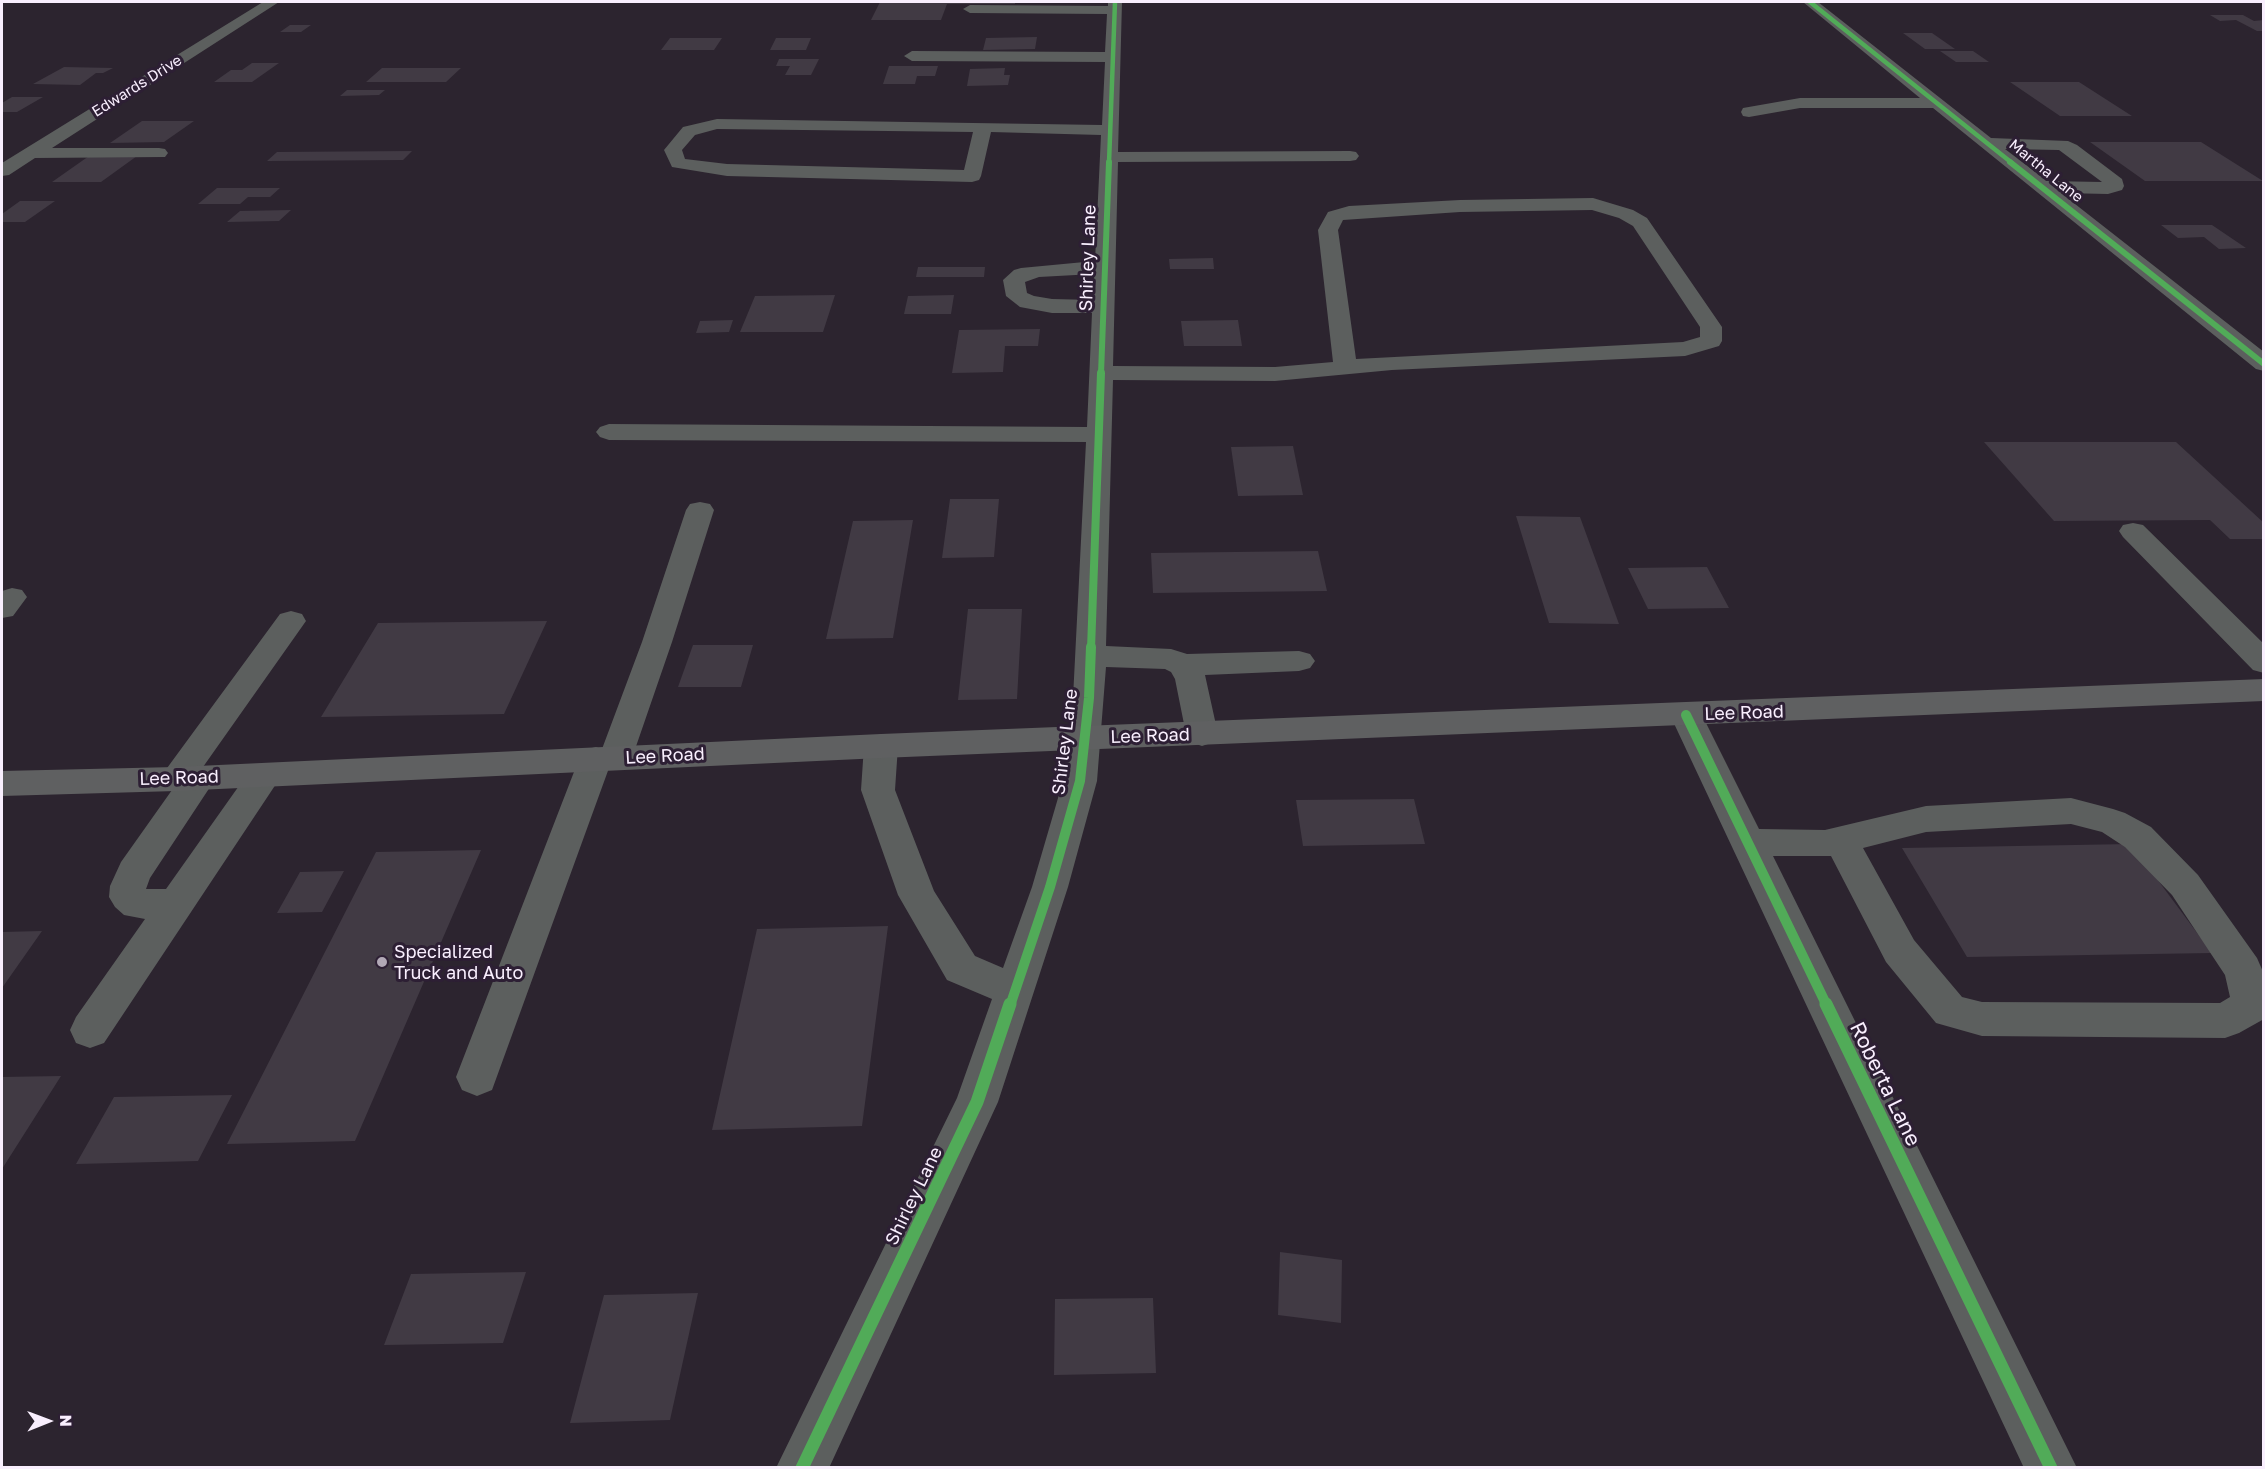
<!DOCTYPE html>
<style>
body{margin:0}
#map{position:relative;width:2265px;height:1469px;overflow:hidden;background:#2c242f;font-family:"Golos Text",sans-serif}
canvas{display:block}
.frame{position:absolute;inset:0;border:3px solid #f9effe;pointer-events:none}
.north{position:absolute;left:18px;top:1391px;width:60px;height:60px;-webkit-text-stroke:4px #2d1f34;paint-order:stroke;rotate:89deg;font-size:16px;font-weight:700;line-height:24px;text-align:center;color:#f9effe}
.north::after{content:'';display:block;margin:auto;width:21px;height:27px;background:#f9effe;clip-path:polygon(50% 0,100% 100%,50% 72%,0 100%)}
</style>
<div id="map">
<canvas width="2265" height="1469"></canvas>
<div class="frame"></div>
<div class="north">N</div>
</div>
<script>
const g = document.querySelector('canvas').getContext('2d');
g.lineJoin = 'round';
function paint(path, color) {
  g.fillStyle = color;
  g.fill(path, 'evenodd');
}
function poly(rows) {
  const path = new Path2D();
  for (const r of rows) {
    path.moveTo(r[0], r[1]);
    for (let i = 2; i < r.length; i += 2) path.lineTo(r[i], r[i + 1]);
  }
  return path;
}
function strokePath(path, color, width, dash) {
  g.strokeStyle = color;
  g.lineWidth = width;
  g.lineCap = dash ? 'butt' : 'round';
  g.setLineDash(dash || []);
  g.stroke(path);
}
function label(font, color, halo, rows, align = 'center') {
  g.font = font + ' "Golos Text",sans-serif';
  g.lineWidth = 6;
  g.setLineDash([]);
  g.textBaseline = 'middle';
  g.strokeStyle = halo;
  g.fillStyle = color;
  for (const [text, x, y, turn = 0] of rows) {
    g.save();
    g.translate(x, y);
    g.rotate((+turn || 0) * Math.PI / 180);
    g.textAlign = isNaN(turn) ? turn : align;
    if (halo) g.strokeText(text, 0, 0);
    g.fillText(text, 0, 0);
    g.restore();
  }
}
paint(poly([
 [880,2,1015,2,1015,4,947,4,941,20,871,20],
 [2210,15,2243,15,2254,21,2264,20,2264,31,2257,31,2236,20,2220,21],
 [290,25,311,25,301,32,280,32],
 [1903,33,1932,33,1955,49,1925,49],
 [1037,37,1035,49,983,50,986,38],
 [670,38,722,38,714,50,661,50],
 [776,38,811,38,806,50,770,50],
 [1940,51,1973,51,1989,62,1956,62],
 [779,59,819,59,811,75,785,75,790,66,776,66],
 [252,63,279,63,252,82,214,82,231,70,242,70],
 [889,66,938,66,935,76,917,76,915,84,883,84],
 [64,67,113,68,103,73,96,73,80,85,33,84],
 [382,68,461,68,446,82,366,82],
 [1005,68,1004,75,1010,75,1008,85,967,86,970,69],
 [2010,82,2079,82,2132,116,2060,116],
 [347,90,385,90,379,95,340,96],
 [12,97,43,97,17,112,2,112,2,103],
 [142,121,194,121,164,142,110,143],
 [2090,142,2201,142,2263,181,2145,181],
 [412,151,403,160,267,161,277,152],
 [89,156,137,156,101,182,52,182],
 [217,188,280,188,270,197,248,197,240,204,198,204],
 [20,201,55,201,25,222,2,222,2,214],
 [291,210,279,221,227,222,240,211],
 [2161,225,2212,225,2246,248,2219,249,2204,237,2178,238],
 [1213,258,1214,269,1170,269,1169,259],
 [918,267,985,267,984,277,916,277],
 [835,295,823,332,740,332,755,296],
 [954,295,951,314,904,314,908,296],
 [733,320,729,332,696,333,700,321],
 [1238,320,1242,346,1184,346,1181,321],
 [1040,329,1038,346,1005,346,1003,372,952,373,959,330],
 [1984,442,2176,442,2264,523,2264,539,2230,539,2210,520,2054,521],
 [1293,446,1303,495,1238,496,1231,447],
 [950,499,999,499,994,557,942,558],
 [1516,516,1580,517,1619,624,1549,623],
 [913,520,893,638,826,639,853,521],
 [1318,551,1327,591,1153,593,1151,553],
 [1707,567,1729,608,1648,609,1628,568],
 [968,609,1022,609,1017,699,958,700],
 [547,621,504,714,321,717,378,623],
 [693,645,753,645,741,687,678,687],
 [1414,799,1425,844,1303,846,1296,800],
 [2131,844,2212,953,1967,957,1902,848],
 [481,850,355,1141,227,1144,376,852],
 [344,871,322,912,277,913,300,872],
 [888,926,862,1126,712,1130,757,929],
 [42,931,2,988,2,932],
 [61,1076,2,1169,2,1077],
 [232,1095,198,1161,76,1164,114,1097],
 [1280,1252,1342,1260,1341,1323,1278,1315],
 [526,1272,503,1343,384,1345,411,1274],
 [698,1293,670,1420,570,1423,604,1295],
 [1153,1298,1156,1373,1054,1375,1055,1299]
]), '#413a44');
paint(poly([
 [263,2,279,2,52,148,159,148,165,149,168,153,165,157,35,158,9,175,2,176,2,163,263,2],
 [1108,2,1122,2,1118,152,1350,151,1356,152,1359,156,1356,160,1350,161,1118,162,1113,366,1275,367,1333,362,1318,230,1328,212,1349,206,1460,200,1593,198,1633,210,1647,218,1722,327,1722,341,1719,346,1685,356,1392,370,1275,381,1113,380,1106,646,1171,649,1187,654,1299,651,1310,654,1315,661,1310,668,1299,671,1205,675,1218,734,1214,742,1202,746,1190,742,1186,734,1175,679,1171,672,1165,669,1106,667,1097,781,1068,887,998,1102,829,1468,776,1468,957,1098,992,999,947,980,898,895,861,790,864,746,869,738,881,734,893,738,898,746,895,790,934,891,975,956,1003,968,1032,887,1063,781,1073,698,1086,442,609,440,600,437,596,432,600,427,609,424,1087,427,1092,313,1052,313,1020,307,1006,296,1003,280,1014,270,1021,268,1095,261,1101,135,991,132,981,176,979,180,972,182,727,176,672,167,664,150,683,127,717,119,1102,125,1105,62,912,61,904,56,912,51,1105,52,1107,14,970,13,963,9,970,5,1108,6,1108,2],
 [717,129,973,132,964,170,727,164,685,159,682,150,695,135,717,129],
 [1592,210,1619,218,1633,226,1700,327,1700,337,1683,342,1356,359,1338,230,1343,220,1460,212,1592,210],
 [1094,274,1093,300,1052,299,1034,296,1027,293,1025,282,1039,277,1094,274],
 [1803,2,1818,2,1991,138,2068,141,2077,145,2122,179,2124,186,2122,190,2108,194,2061,193,2264,352,2264,371,2256,369,1933,108,1800,108,1749,117,1743,116,1741,112,1743,108,1800,98,1920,98,1803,2],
 [2005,149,2059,150,2102,182,2047,181,2005,149],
 [700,502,710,504,714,510,672,642,632,758,627,767,615,770,609,768,492,1090,477,1096,462,1090,456,1077,579,759,584,750,596,747,602,749,642,642,686,510,690,504,700,502],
 [2133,523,2143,525,2264,644,2264,673,2253,670,2123,537,2119,531,2123,525,2133,523],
 [12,588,22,590,27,597,13,616,2,618,2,591,12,588],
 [291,611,302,614,306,621,203,767,211,769,216,778,150,878,146,889,166,889,253,766,265,763,277,766,282,775,104,1043,90,1048,76,1043,70,1030,76,1017,145,919,124,915,115,907,109,897,110,886,121,862,172,790,164,788,159,779,280,614,291,611],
 [1686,704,1697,707,1702,715,1759,829,1825,830,1926,806,2071,798,2113,809,2125,813,2151,827,2198,875,2257,958,2264,974,2264,1019,2239,1033,2225,1038,1982,1036,1936,1023,1886,962,1831,856,1773,856,2077,1468,2024,1468,1670,715,1675,707,1686,704],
 [2071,824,2102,832,2125,847,2172,895,2225,975,2230,997,2220,1003,1982,1002,1962,997,1914,940,1863,848,1926,832,2071,824]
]), '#5c5f5e');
paint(poly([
 [2264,679,2264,701,881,758,176,791,2,796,2,771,176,767,881,734,2264,679]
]), '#5f6061');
strokePath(poly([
 [1810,2,2012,163],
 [1109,163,1115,2]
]), '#51ab58', 4.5);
strokePath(poly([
 [2010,162,2264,364],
 [1101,374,1109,162]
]), '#51ab58', 6);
strokePath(poly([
 [1091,649,1101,373]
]), '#51ab58', 8);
strokePath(poly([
 [1686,715,1827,1006],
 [1010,1006,1050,887,1080,781,1089,698,1091,647]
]), '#51ab58', 10);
strokePath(poly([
 [1826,1004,2051,1468],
 [802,1468,977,1102,1010,1004]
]), '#51ab58', 13);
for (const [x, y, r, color] of [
 [382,962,6,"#b1a8b6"]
]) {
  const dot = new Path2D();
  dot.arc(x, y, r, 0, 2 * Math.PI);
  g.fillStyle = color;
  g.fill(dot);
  strokePath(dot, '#2d1f34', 2);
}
label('15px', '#f9effe', '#2d1f34', [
 ["Edwards Drive",137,86,-32],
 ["Martha Lane",2046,171,39]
]);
label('18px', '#f9effe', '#2d1f34', [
 ["Shirley Lane",1088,258,-88],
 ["Lee Road",1744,713,-2],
 ["Lee Road",1150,736,-2],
 ["Shirley Lane",1065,742,-83],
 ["Lee Road",665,756,-3],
 ["Lee Road",179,778,-2],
 ["Shirley Lane",914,1196,-64]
]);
label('18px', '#f9effe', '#2d1f34', [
 ["Specialized",394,952],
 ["Truck and Auto",394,973]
], 'left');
label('21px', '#f9effe', '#2d1f34', [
 ["Roberta Lane",1885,1084,64]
]);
</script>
